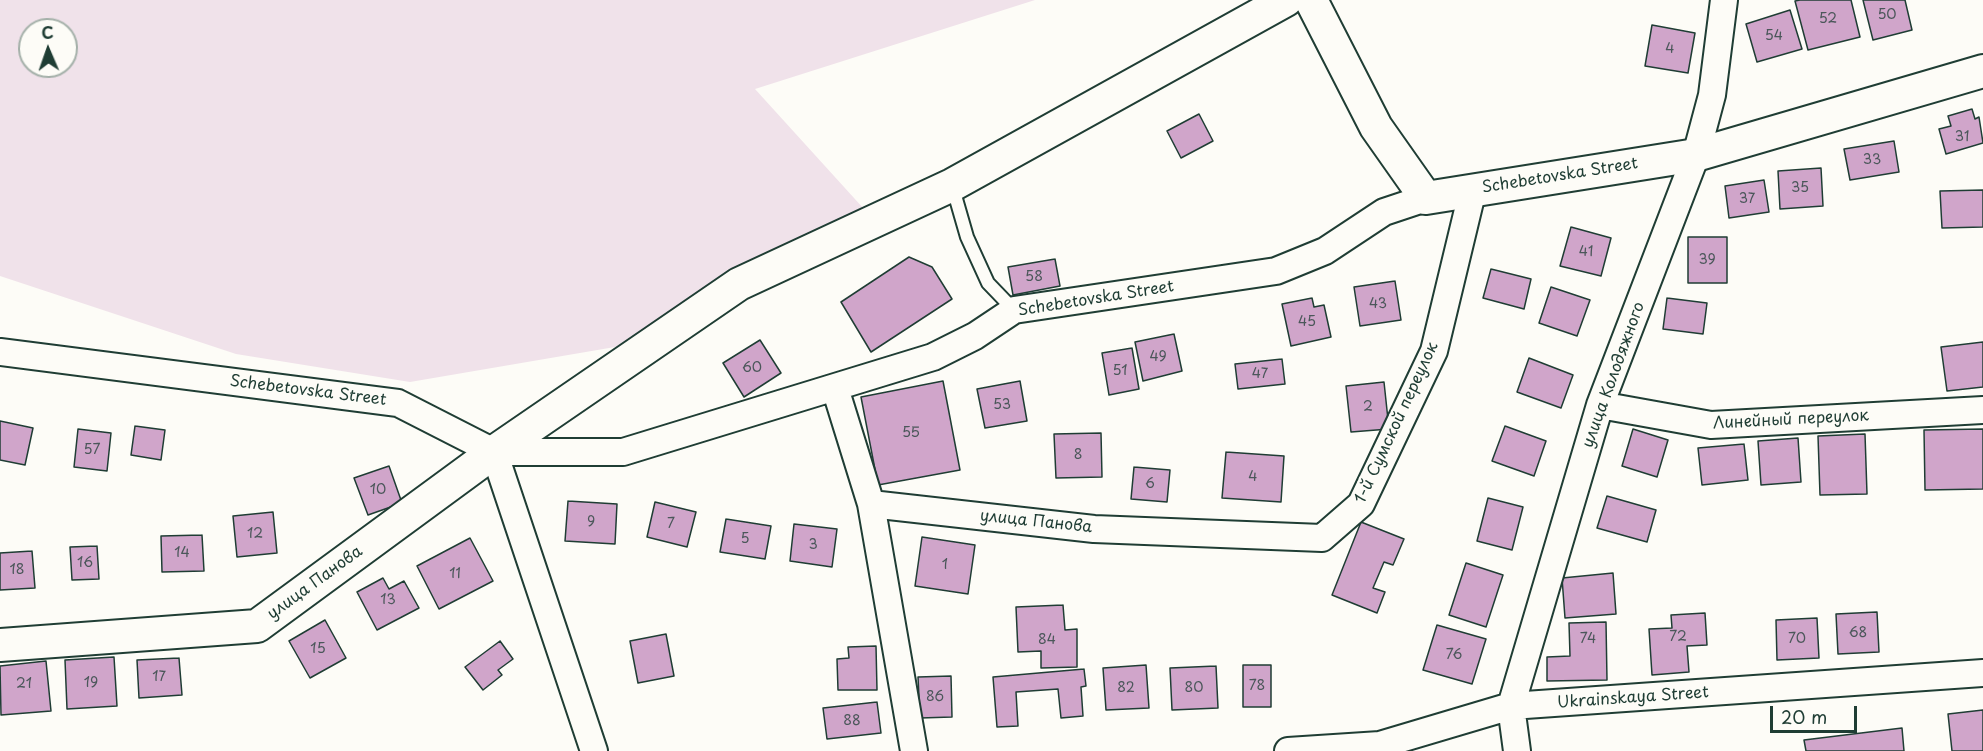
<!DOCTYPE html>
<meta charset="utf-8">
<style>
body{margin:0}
#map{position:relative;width:1983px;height:751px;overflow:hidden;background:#fdfcf7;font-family:"Playpen Sans",sans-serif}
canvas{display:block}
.north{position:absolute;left:18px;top:18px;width:60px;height:60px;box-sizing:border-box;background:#fdfcf7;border:2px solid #a4b0a9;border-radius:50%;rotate:358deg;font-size:16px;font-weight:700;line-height:24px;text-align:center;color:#1f3d34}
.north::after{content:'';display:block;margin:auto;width:21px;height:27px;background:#1f3d34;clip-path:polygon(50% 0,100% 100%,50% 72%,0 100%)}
.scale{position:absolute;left:1770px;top:706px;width:87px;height:27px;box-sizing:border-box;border:3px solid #1f3d34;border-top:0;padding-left:8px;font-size:18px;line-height:21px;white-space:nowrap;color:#1f3d34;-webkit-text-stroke:4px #fdfcf7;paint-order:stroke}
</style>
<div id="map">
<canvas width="1983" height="751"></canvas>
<div class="north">С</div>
<div class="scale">20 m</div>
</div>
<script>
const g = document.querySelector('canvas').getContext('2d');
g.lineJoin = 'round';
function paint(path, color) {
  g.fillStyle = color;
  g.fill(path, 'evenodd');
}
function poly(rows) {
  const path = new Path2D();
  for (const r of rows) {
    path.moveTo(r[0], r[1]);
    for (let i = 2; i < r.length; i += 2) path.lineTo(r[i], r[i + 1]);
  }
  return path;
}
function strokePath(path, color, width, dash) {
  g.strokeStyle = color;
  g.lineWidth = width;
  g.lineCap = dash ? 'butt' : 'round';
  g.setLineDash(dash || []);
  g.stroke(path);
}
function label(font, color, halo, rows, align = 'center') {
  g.font = font + ' "Playpen Sans",sans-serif';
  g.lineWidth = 4.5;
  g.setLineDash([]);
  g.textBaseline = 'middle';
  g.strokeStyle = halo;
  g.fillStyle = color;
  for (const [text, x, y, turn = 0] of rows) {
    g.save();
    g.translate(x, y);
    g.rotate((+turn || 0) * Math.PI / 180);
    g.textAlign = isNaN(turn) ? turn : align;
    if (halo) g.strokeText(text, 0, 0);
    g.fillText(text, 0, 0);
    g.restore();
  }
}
paint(poly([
 [0,0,1035,0,755,89,864,209,615,347,410,382,236,354,0,276],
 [30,30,66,30,66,66,30,66]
]), '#f0e2ea');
const building = poly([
 [1800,0,1851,0,1860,37,1808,50,1795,1,1800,0],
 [1863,0,1905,0,1912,30,1873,40,1863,0],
 [1790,10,1802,49,1757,62,1746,24,1790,10],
 [1652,25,1695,33,1688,73,1645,66,1652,25],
 [1972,109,1975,119,1979,117,1983,143,1946,154,1939,129,1951,126,1948,116,1972,109],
 [1199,114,1213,141,1181,158,1167,131,1199,114],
 [1894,141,1899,172,1850,180,1844,149,1894,141],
 [1821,168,1823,206,1780,209,1778,171,1821,168],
 [1764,180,1769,212,1729,218,1725,186,1764,180],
 [1983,190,1983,227,1942,228,1940,191,1983,190],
 [1571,227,1611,238,1601,276,1560,266,1571,227],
 [1688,237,1727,237,1727,283,1688,283,1688,237],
 [909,257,932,267,952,299,871,352,841,302,909,257],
 [1055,259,1060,286,1013,295,1008,267,1055,259],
 [1491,269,1531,279,1524,309,1483,298,1491,269],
 [1395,281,1401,320,1360,326,1354,287,1395,281],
 [1551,287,1590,300,1577,336,1539,323,1551,287],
 [1312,298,1314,307,1324,305,1331,337,1291,346,1282,304,1312,298],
 [1667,298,1707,303,1703,334,1663,329,1667,298],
 [1174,334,1182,371,1143,381,1135,342,1174,334],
 [760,340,781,373,744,397,723,363,760,340],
 [1983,342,1983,387,1947,391,1941,347,1983,342],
 [1132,348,1139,389,1109,395,1102,353,1132,348],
 [1529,358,1573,375,1561,408,1517,392,1529,358],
 [1282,359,1285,384,1238,389,1235,364,1282,359],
 [943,381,960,470,878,485,861,397,943,381],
 [1020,381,1027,421,985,428,977,389,1020,381],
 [1384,382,1389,429,1351,432,1346,386,1384,382],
 [0,421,33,428,25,465,0,460,0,421],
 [135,426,165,430,161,460,131,455,135,426],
 [1505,426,1546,441,1534,476,1492,461,1505,426],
 [78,429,111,433,107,471,74,467,78,429],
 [1633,429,1668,440,1657,477,1622,466,1633,429],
 [1983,429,1983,489,1925,490,1924,430,1983,429],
 [1101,433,1102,477,1056,478,1054,434,1101,433],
 [1865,434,1867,494,1820,495,1818,436,1865,434],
 [1798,438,1801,482,1761,485,1758,441,1798,438],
 [1744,444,1748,480,1702,485,1698,448,1744,444],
 [1226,452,1284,456,1281,502,1222,498,1226,452],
 [389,466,402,503,368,515,354,478,389,466],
 [1134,467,1170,470,1167,502,1131,499,1134,467],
 [1607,496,1656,510,1647,542,1597,528,1607,496],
 [1488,498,1523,507,1512,550,1477,541,1488,498],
 [568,501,617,504,615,544,565,541,568,501],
 [655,502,696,512,687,547,647,537,655,502],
 [273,512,277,553,237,557,233,516,273,512],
 [726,519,771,526,765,559,720,552,726,519],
 [1361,522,1404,539,1393,565,1384,562,1373,588,1385,592,1377,613,1332,595,1361,522],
 [794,524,837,529,832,567,790,561,794,524],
 [202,535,204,571,162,572,161,536,202,535],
 [922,537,975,545,968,594,915,586,922,537],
 [470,538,493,581,439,609,417,566,470,538],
 [97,546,99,579,72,580,70,547,97,546],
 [32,551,35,588,0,590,0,553,32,551],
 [1466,563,1503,575,1486,627,1449,615,1466,563],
 [1613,573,1616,614,1565,618,1562,578,1613,573],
 [383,578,389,589,404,581,419,608,377,630,357,592,383,578],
 [1063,605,1065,630,1077,629,1077,667,1041,668,1041,651,1018,652,1016,607,1063,605],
 [1877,612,1879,652,1838,654,1836,614,1877,612],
 [1705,613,1707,645,1687,646,1689,672,1652,675,1649,629,1672,628,1671,615,1705,613],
 [1817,618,1819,658,1777,660,1776,620,1817,618],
 [325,620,346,658,310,678,289,641,325,620],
 [1606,622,1607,680,1547,681,1547,657,1570,656,1569,623,1606,622],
 [1437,625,1486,639,1472,684,1423,670,1437,625],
 [666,634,674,676,638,683,630,641,666,634],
 [500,641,513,659,498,670,502,675,483,690,465,667,500,641],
 [876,646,877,690,838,690,837,659,849,658,848,647,876,646],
 [114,657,117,706,67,709,65,660,114,657],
 [179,658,182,695,139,698,137,660,179,658],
 [46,661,51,711,1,715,0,666,46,661],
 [1146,665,1149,708,1106,710,1103,668,1146,665],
 [1243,665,1271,665,1271,707,1243,707,1243,665],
 [1216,666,1218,708,1172,710,1170,668,1216,666],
 [1084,669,1086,686,1081,687,1083,716,1061,718,1058,689,1016,692,1018,726,997,727,993,677,1084,669],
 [951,676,952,717,920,718,918,677,951,676],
 [877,702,881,733,827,739,823,708,877,702],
 [1983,710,1983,751,1952,751,1948,714,1983,710],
 [1902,728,1904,751,1806,751,1804,740,1902,728]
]);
paint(building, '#d0a5ca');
strokePath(building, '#1f3d34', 1.5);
const service = poly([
 [952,185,967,237,988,283,1014,310]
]);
const minor = poly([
 [0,352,398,403,494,452,623,452,933,357,975,336,1014,310,1276,271,1325,251,1384,212,1426,198],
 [835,388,871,504,1094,529,1322,538,1361,504,1434,351,1473,189],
 [1600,405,1711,425,1983,410],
 [494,452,594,751],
 [871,504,914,751],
 [1288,751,1380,745,1511,706,1983,673],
 [1517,751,1511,706,1600,405,1696,155,1712,95,1724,0]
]);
const tertiary = poly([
 [1311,0,1376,127,1426,198,1696,155,1983,71],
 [0,645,257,626,494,452,739,284,952,185,1286,0]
]);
strokePath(service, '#1f3d34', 16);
strokePath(minor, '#1f3d34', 30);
strokePath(tertiary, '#1f3d34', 36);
strokePath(service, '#fdfcf7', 12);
strokePath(minor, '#fdfcf7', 26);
strokePath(tertiary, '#fdfcf7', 32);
label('14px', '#4b575a', null, [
 ["50",1887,15],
 ["52",1828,19],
 ["54",1774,36],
 ["4",1670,49],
 ["31",1962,137],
 ["33",1872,160],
 ["35",1800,188],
 ["37",1747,199],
 ["41",1586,252],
 ["39",1707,260],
 ["58",1034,277],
 ["43",1378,304],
 ["45",1307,322],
 ["49",1158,357],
 ["60",752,368],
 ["51",1120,371],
 ["47",1260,374],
 ["53",1002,405],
 ["2",1368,407],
 ["55",911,433],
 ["57",92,450],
 ["8",1078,455],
 ["4",1253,477],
 ["6",1150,484],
 ["10",378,490],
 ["9",591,522],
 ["7",671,524],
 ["12",255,534],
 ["5",745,539],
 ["3",813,545],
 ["14",182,553],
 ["16",85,563],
 ["1",945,565],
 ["18",17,570],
 ["11",455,574],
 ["13",388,600],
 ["68",1858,633],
 ["72",1678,637],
 ["74",1588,639],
 ["70",1797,639],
 ["84",1047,640],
 ["15",318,649],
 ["76",1454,655],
 ["17",159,677],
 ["19",91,683],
 ["21",24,684],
 ["78",1257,686],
 ["82",1126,688],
 ["80",1194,688],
 ["86",935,697],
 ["88",852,721]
]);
label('16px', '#1f3d34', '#fdfcf7', [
 ["Schebetovska Street",1560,176,-9],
 ["Schebetovska Street",1096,299,-9],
 ["улица Колодяжного",1614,375,-70],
 ["Schebetovska Street",308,391,7],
 ["Линейный переулок",1791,420,-3],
 ["1-й Сумской переулок",1397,423,-65],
 ["улица Панова",1036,522,6],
 ["улица Панова",315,583,-36],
 ["Ukrainskaya Street",1633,698,-4]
]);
</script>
